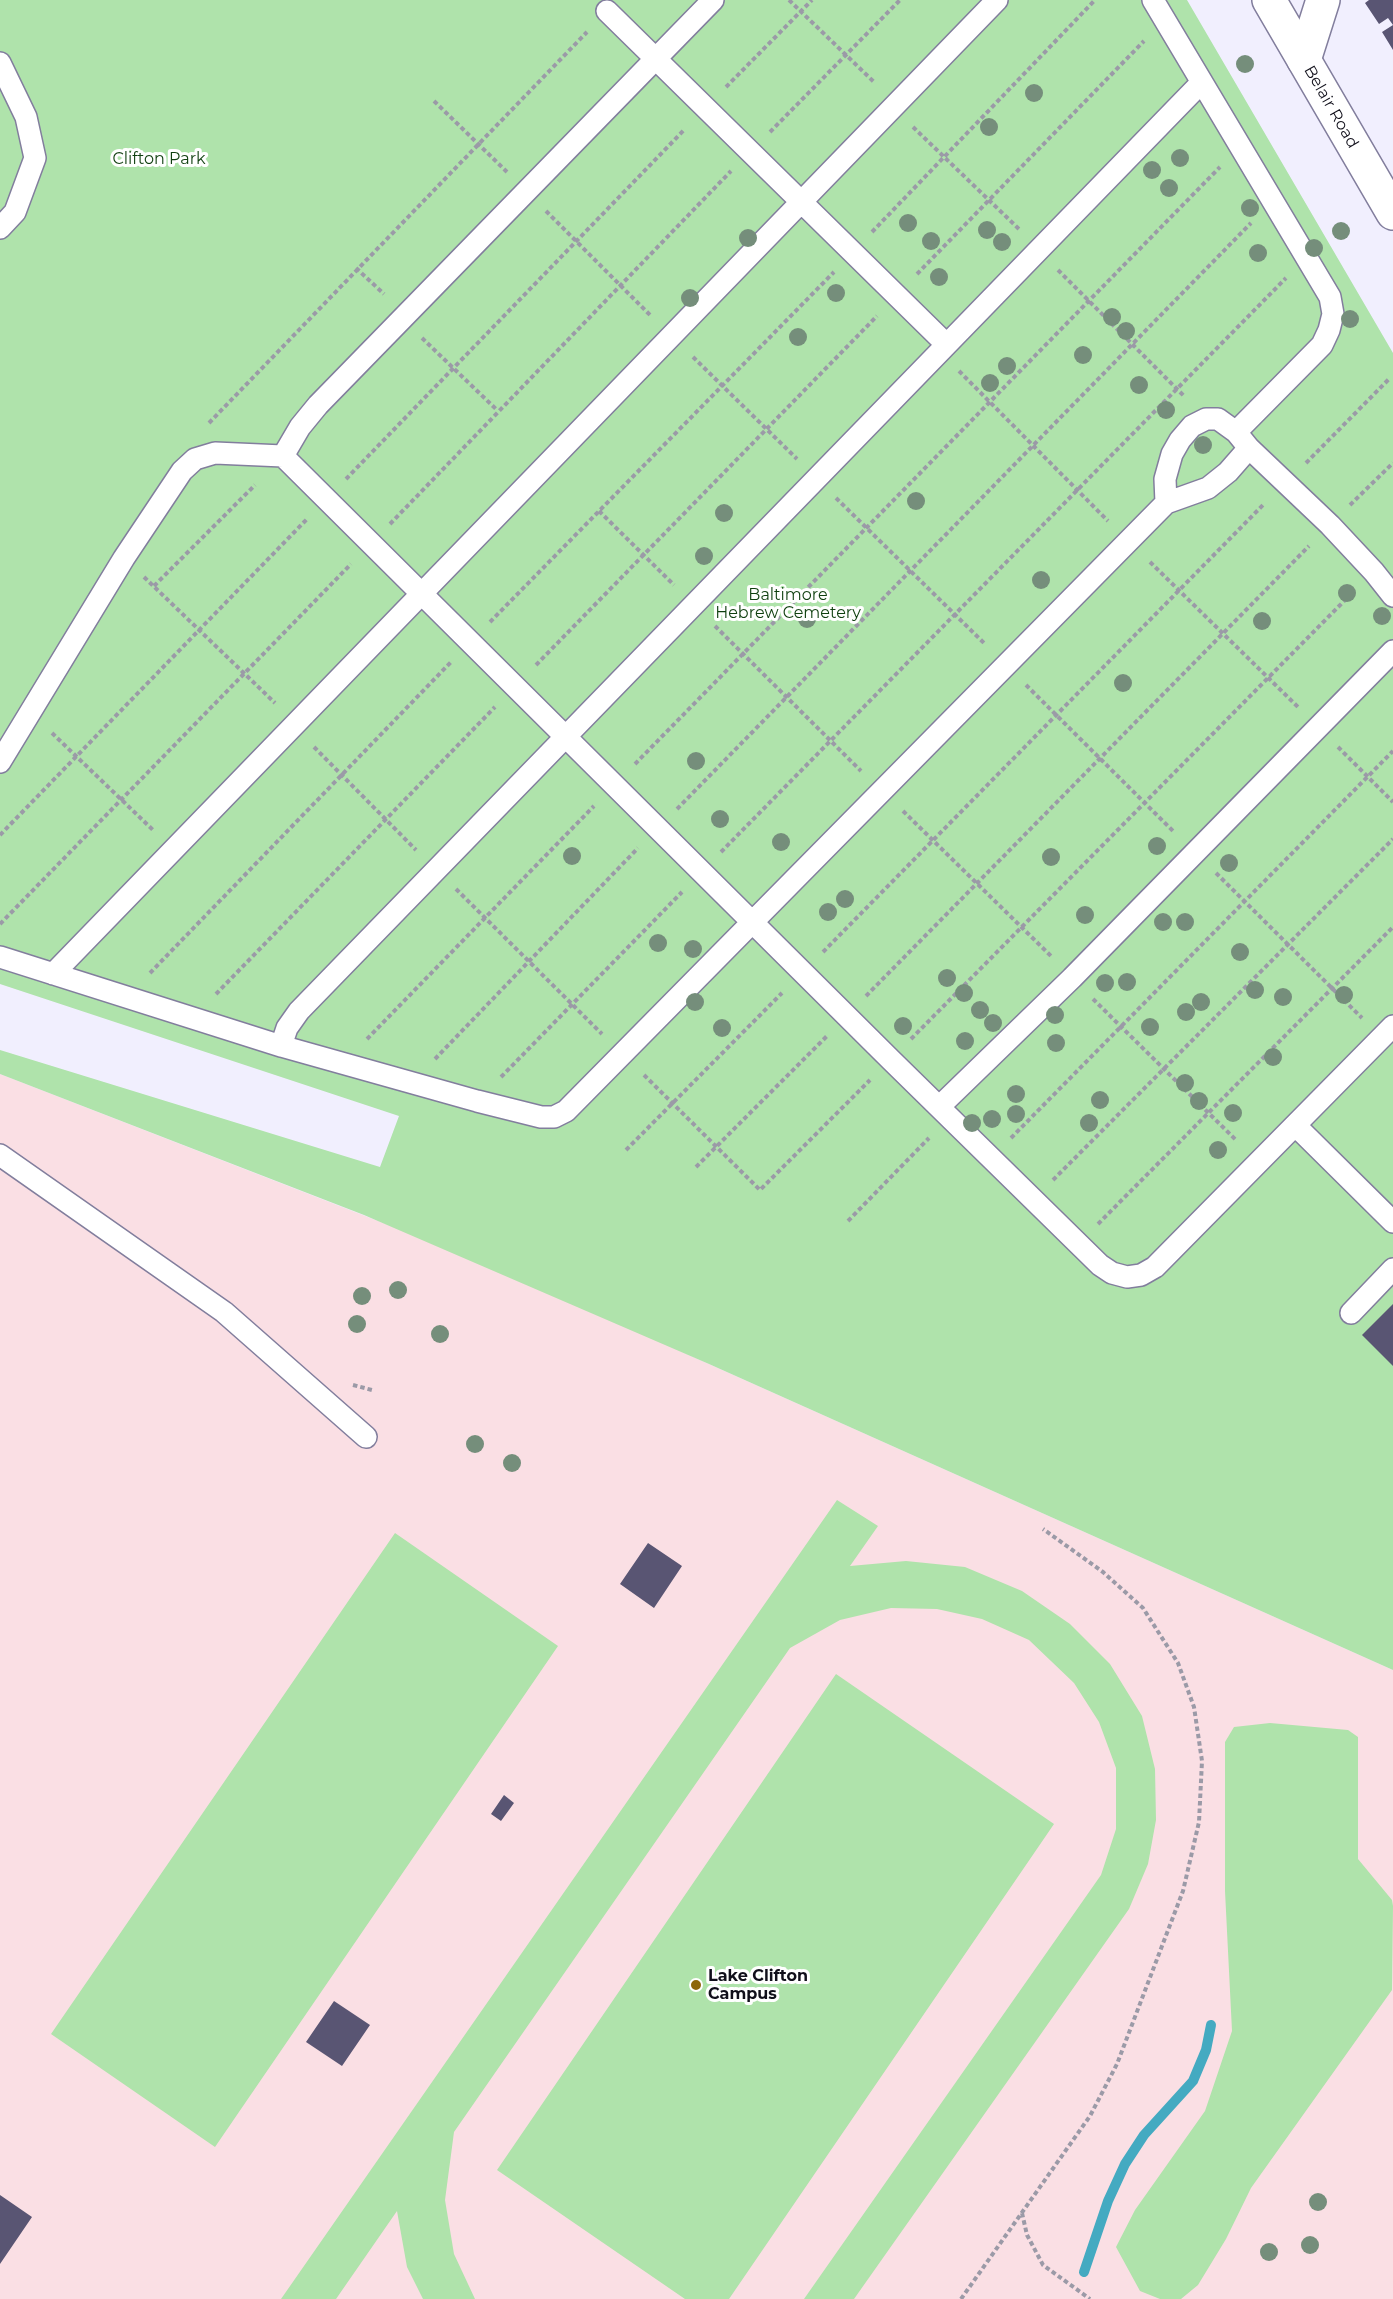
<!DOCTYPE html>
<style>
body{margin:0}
canvas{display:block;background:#f1effe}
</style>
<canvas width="1393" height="2299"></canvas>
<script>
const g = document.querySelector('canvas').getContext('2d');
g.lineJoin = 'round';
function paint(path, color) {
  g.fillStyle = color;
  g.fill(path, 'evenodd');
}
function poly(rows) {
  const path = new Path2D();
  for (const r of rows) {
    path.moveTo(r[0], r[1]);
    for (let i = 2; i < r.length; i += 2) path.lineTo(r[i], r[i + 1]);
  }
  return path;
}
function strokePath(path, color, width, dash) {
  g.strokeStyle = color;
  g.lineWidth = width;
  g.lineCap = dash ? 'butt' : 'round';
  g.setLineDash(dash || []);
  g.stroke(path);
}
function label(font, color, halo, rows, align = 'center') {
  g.font = font + ' Montserrat,sans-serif';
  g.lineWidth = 6;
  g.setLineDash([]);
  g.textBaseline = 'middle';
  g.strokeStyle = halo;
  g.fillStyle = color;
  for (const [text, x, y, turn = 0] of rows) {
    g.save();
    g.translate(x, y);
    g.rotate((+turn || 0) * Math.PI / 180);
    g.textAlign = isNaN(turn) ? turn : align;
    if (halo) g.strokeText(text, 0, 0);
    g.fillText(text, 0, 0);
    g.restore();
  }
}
paint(poly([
 [0,1074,463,1254,1393,1670,1393,2299,0,2299]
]), '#fadfe4');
paint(poly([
 [0,0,1187,0,1393,353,1393,1670,709,1364,364,1215,0,1074,0,1050,380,1167,399,1116,0,984],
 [837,1500,878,1526,850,1566,906,1561,965,1567,1022,1591,1070,1624,1110,1664,1142,1716,1155,1769,1156,1820,1148,1864,1129,1909,854,2299,804,2299,1101,1875,1116,1829,1116,1768,1099,1722,1074,1683,1029,1640,982,1619,937,1609,891,1608,840,1620,790,1648,454,2132,445,2200,454,2254,475,2299,423,2299,407,2267,397,2211,336,2299,281,2299],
 [395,1533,558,1646,215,2147,51,2034],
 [836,1674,1054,1824,729,2299,685,2299,497,2170],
 [1270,1723,1348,1730,1358,1737,1358,1859,1392,1900,1393,1906,1392,1990,1251,2188,1226,2239,1198,2285,1181,2299,1160,2299,1140,2291,1116,2247,1135,2210,1205,2111,1232,2031,1225,1891,1225,1742,1234,1727]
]), '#afe3ab');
strokePath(poly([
 [1084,2272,1108,2201,1125,2164,1144,2135,1193,2081,1206,2050,1211,2025]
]), '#44aac1', 10);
paint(poly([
 [1369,0,1393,0,1393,25,1388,18,1379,24,1365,3],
 [1393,25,1393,50,1382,32],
 [1393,1304,1393,1366,1362,1335],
 [648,1543,682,1566,654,1608,620,1584],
 [504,1795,514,1803,501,1821,491,1814],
 [334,2001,370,2025,342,2066,306,2042],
 [0,2195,32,2217,0,2264]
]), '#595573');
const service = poly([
 [1153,0,1330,297,1333,314,1329,330,1322,345,1236,432],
 [607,11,946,344],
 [0,63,26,117,35,158,15,212,0,228],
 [283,456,300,427,318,405,713,0],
 [1166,503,1165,479,1172,454,1180,440,1192,426,1206,419,1218,419,1236,432,1249,448,1330,525,1374,572,1393,596],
 [0,762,124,558,182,471,195,459,215,453,283,456,891,1060,1100,1265,1112,1273,1127,1277,1141,1275,1155,1267,1393,1026],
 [0,957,281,1046,477,1101,541,1117,554,1117,566,1111,1166,503,1208,488,1228,472,1249,448],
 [53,974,997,0],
 [281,1046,287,1028,299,1011,1201,83],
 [939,1107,1072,978,1393,651],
 [1296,1126,1393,1222],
 [0,1155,224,1312,366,1437],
 [1351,1313,1393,1269]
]);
const minor = poly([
 [1304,60,1323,0]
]);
const primary = poly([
 [1269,0,1393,213]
]);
strokePath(service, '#827e9d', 24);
strokePath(minor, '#827e9d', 36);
strokePath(primary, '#827e9d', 36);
strokePath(poly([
 [789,0,875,83],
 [726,87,812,0],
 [434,101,507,172],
 [913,127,1020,230],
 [770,132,900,0],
 [546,211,651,316],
 [872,232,1095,0],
 [356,268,384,294],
 [1058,270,1184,396],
 [917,274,1144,41],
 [422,338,497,410],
 [693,357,797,459],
 [959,371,1108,521],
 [209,423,587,32],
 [1306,463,1390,378],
 [346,479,685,129],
 [836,498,985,644],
 [1350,505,1393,463],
 [599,511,674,585],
 [390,524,731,171],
 [1150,562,1299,708],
 [144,577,275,703],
 [154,586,255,485],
 [490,622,834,272],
 [715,626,861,771],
 [536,665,877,316],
 [1026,685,1174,832],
 [52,733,153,830],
 [314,747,416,850],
 [1338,747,1393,802],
 [635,764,1220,167],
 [677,809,1251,223],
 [903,811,1052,957],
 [0,835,307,519],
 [721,852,1286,278],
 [1216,873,1362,1018],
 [456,889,602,1034],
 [0,924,351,564],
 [823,952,1264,504],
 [150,973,451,662],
 [216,994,495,707],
 [866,996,1309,546],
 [1093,999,1237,1141],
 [367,1039,594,806],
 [911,1039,1353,592],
 [435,1059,638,848],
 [644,1075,760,1190,870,1080],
 [501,1077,682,892],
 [1011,1138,1393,751],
 [626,1150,782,993],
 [696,1167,827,1036],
 [1053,1180,1393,839],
 [848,1221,929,1138],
 [1098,1224,1393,927],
 [353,1385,372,1390],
 [1022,2213,1027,2235,1043,2265,1090,2299],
 [961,2299,1090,2116,1117,2064,1183,1891,1199,1822,1202,1761,1194,1707,1178,1663,1143,1608,1103,1572,1043,1529]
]), '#9b9aa7', 4, [4.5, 3]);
strokePath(service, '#fff', 21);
strokePath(minor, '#fff', 33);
strokePath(primary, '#fff', 33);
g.fillStyle = '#758e7b';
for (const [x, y] of [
 [1245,64],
 [1034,93],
 [989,127],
 [1180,158],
 [1152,170],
 [1169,188],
 [1250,208],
 [908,223],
 [987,230],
 [1341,231],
 [748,238],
 [931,241],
 [1002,242],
 [1314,248],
 [1258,253],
 [939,277],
 [836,293],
 [690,298],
 [1112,317],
 [1350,319],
 [1126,331],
 [798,337],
 [1083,355],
 [1007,366],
 [990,383],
 [1139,385],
 [1166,410],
 [1203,445],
 [916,501],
 [724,513],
 [704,556],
 [1041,580],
 [1347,593],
 [1382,616],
 [807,619],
 [1262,621],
 [1123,683],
 [696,761],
 [720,819],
 [781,842],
 [1157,846],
 [572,856],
 [1051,857],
 [1229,863],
 [845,899],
 [828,912],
 [1085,915],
 [1163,922],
 [1185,922],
 [658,943],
 [693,949],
 [1240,952],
 [947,978],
 [1127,982],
 [1105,983],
 [1255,990],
 [964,993],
 [1344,995],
 [1283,997],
 [695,1002],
 [1201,1002],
 [980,1010],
 [1186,1012],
 [1055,1015],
 [993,1023],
 [903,1026],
 [1150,1027],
 [722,1028],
 [965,1041],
 [1056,1043],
 [1273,1057],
 [1185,1083],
 [1016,1094],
 [1100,1100],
 [1199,1101],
 [1233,1113],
 [1016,1114],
 [992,1119],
 [972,1123],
 [1089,1123],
 [1218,1150],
 [398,1290],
 [362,1296],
 [357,1324],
 [440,1334],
 [475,1444],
 [512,1463],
 [1318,2202],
 [1310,2245],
 [1269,2252]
]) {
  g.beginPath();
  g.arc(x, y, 9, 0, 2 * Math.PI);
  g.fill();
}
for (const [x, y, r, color] of [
 [696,1985,6,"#8d670a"]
]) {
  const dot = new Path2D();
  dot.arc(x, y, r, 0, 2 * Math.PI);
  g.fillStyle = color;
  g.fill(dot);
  strokePath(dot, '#fff', 2);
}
label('16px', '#100f1a', '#fff', [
 ["Belair Road",1331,107,60]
]);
label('16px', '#0f3f0f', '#fff', [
 ["Clifton Park",159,159],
 ["Baltimore",788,595],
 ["Hebrew Cemetery",788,613]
]);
label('bold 16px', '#100f1a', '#fff', [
 ["Lake Clifton",708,1976],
 ["Campus",708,1994]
], 'left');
</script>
